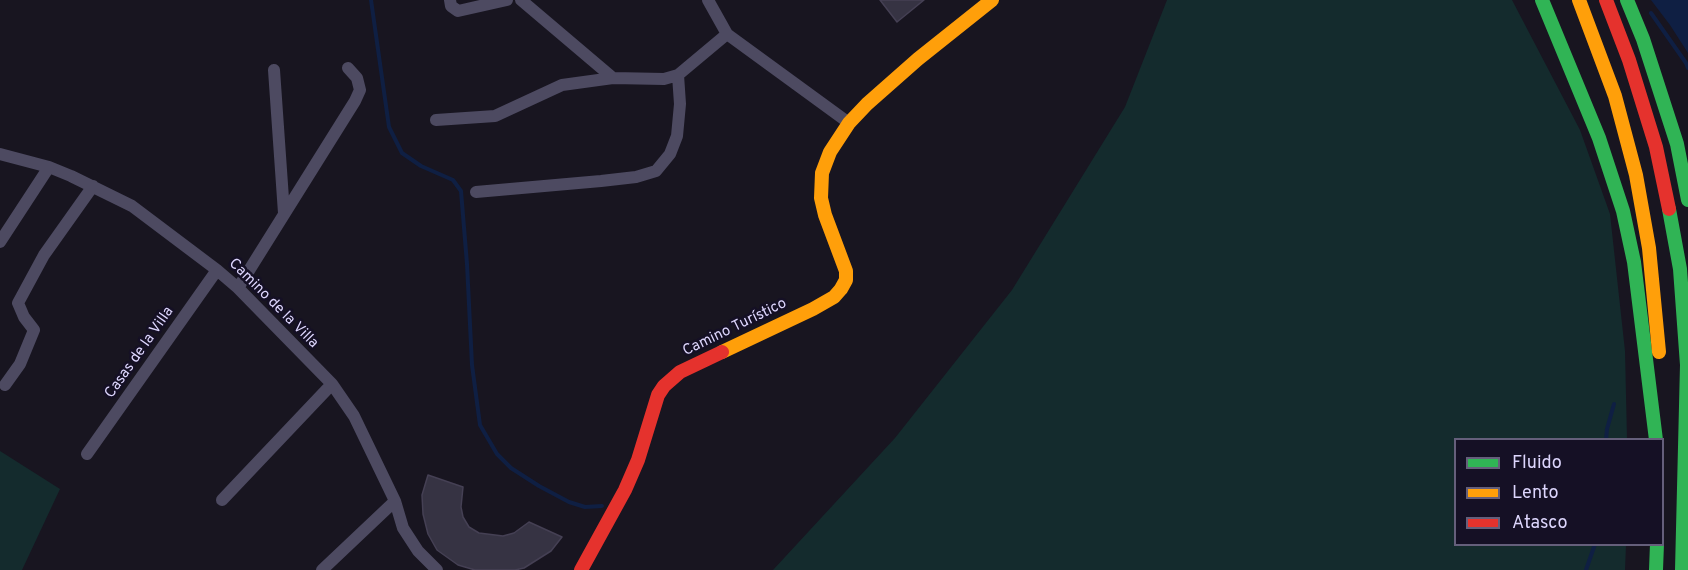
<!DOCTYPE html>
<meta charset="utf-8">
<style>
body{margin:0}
#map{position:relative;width:1688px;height:570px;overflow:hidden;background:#181520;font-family:Overpass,sans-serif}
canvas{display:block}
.legend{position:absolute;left:1454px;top:438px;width:210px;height:108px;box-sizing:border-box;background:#151025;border:2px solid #655f7b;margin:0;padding:8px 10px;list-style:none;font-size:18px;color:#ddd6fd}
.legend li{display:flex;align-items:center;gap:12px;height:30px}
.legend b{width:30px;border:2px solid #655f7b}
</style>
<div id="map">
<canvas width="1688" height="570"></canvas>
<ul class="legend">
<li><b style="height:8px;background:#30b455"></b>Fluido</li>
<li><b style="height:8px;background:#ff9f0a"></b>Lento</li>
<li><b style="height:8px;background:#e5322d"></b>Atasco</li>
</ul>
</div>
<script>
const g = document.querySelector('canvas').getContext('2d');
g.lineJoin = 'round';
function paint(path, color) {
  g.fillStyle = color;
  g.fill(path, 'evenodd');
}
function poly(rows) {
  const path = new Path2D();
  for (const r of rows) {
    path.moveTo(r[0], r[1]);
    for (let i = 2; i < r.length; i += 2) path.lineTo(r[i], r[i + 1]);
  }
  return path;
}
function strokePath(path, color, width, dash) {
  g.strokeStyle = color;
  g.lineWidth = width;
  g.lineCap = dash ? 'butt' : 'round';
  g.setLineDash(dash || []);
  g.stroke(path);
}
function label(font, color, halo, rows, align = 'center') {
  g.font = font + ' Overpass,sans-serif';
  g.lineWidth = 5;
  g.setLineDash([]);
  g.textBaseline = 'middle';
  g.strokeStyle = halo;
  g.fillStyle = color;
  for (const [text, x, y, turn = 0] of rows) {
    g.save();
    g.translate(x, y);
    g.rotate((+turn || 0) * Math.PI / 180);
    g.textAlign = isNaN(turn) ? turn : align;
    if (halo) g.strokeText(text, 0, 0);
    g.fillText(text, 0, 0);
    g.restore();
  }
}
paint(poly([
 [1167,0,1512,0,1580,130,1610,214,1625,351,1627,439,1456,440,1456,544,1626,545,1625,570,773,570,895,438,1012,290,1125,107],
 [0,451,60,489,22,570,0,570]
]), '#142b2d');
paint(poly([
 [1651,0,1688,0,1688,53,1670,25]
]), '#0f1f43');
strokePath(poly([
 [371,0,389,127,402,153,421,166,453,180,461,191,467,264,472,365,480,425,497,454,511,468,539,486,569,502,585,507,602,506],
 [1651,13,1686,63,1688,68],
 [1606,440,1607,429,1614,404],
 [1586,570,1595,544]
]), '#0f1f43', 4);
const building = poly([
 [880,0,924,0,897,22,880,0],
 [428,475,463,487,461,507,463,517,469,527,479,533,503,536,514,533,529,522,562,537,551,551,524,568,515,570,475,570,458,565,437,550,428,534,423,514,422,495,428,475]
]);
paint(building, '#363343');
strokePath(building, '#454054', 1.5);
strokePath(poly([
 [450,0,451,6,458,11,507,0],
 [521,0,613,78],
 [708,0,727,34,849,123],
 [274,70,284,213],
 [436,120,495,116,562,85,613,78,664,79,678,75,727,34],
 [0,154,49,167,71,176,132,206,217,270,238,288,332,384,354,416,395,501,403,528,418,551,437,570],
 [476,192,601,181,636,177,656,171,670,154,677,136,680,104,678,75],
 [0,242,49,167],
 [238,288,355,101,360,90,357,78,348,68],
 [5,385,20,364,34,330,24,317,18,303,44,255,93,186],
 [87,454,217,270],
 [222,500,332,384],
 [322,570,395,501]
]), '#4d4a61', 12);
strokePath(poly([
 [1542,0,1599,138,1623,211,1634,262,1656,440],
 [1627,0,1643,39,1677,144,1688,200],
 [1669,209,1680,269,1687,365,1682,570],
 [1656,570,1657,544]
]), '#30b455', 14);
strokePath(poly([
 [1579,0,1615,96,1636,175,1649,248,1659,352],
 [722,352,813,309,834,297,841,289,846,280,846,271,825,215,821,198,822,173,830,152,849,123,867,104,918,59,992,0]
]), '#ff9f0a', 14);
strokePath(poly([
 [1606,0,1629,60,1656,147,1669,209],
 [581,570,625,490,638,460,658,395,664,386,680,372,722,352]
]), '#e5322d', 14);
label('15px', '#ddd6fd', '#151025', [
 ["Camino de la Villa",273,304,45],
 ["Camino Turístico",735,328,-26],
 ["Casas de la Villa",140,353,-55]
]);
</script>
